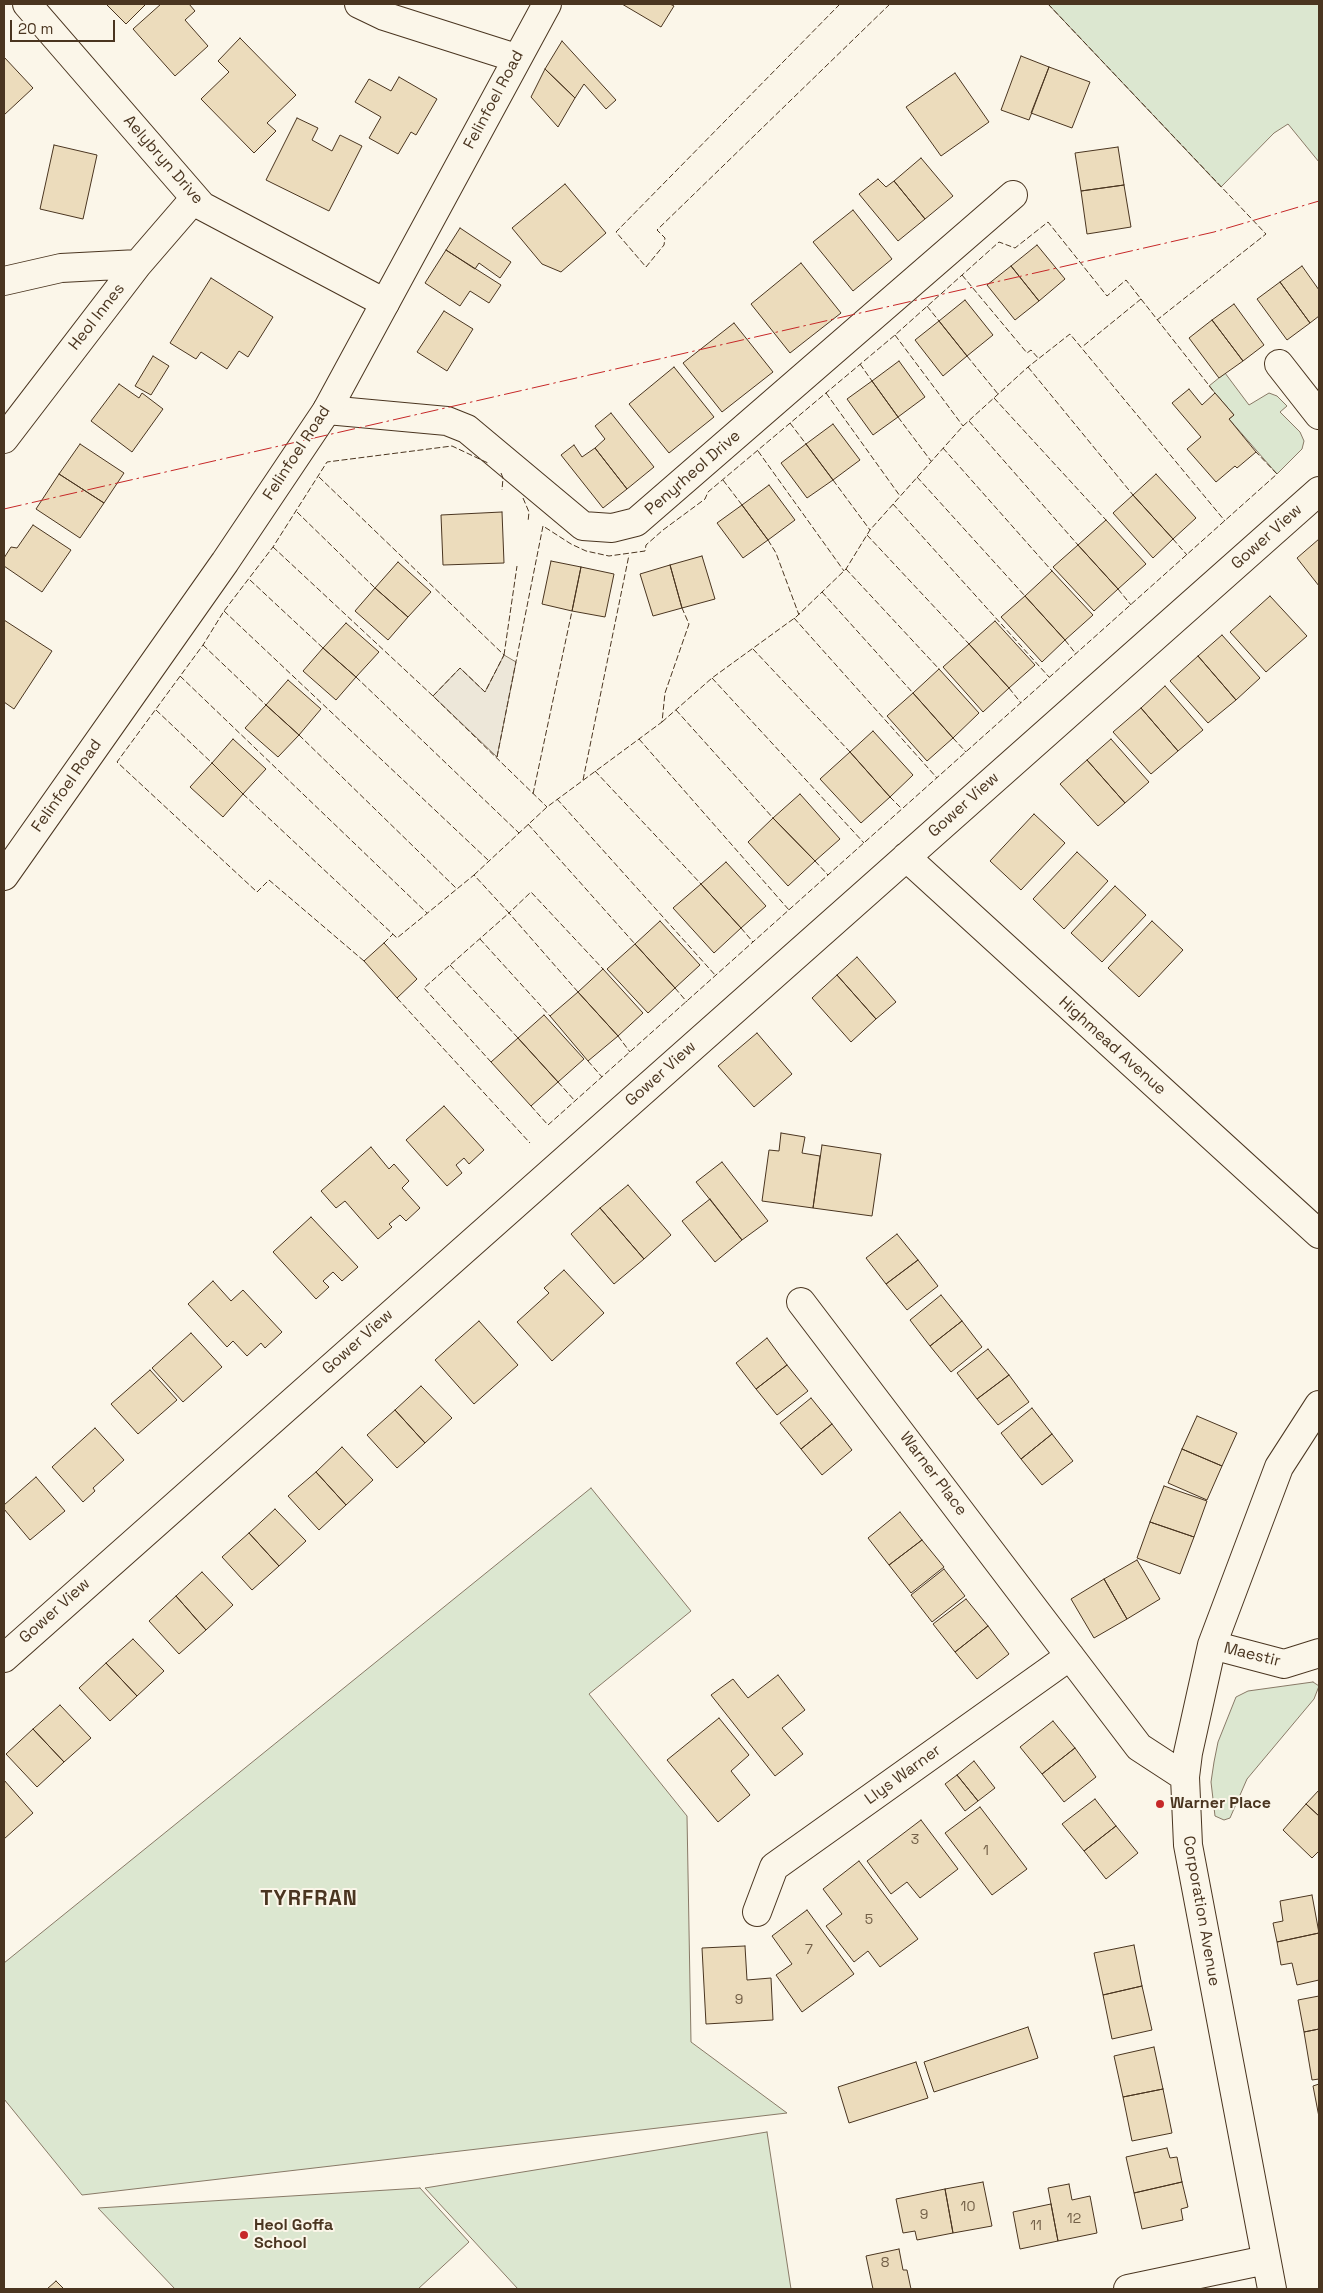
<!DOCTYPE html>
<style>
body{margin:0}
#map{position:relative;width:1323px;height:2293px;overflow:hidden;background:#fbf6e9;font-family:"Space Grotesk",sans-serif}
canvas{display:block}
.frame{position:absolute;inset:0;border:5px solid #4a3520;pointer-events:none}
.scale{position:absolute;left:10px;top:20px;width:105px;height:22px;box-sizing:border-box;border:2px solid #4a3520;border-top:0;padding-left:6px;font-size:15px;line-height:18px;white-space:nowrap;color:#4a3520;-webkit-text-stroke:4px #fbf6e9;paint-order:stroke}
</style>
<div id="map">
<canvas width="1323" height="2293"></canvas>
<div class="frame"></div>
<div class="scale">20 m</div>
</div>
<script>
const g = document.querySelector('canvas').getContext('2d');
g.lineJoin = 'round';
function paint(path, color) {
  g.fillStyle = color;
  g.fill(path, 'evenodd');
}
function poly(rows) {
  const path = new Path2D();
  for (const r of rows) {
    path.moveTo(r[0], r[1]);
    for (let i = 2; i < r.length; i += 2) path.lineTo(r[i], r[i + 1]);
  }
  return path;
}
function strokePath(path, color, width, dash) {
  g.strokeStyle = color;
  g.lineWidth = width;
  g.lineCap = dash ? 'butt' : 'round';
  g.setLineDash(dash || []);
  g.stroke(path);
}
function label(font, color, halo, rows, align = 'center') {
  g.font = font + ' "Space Grotesk",sans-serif';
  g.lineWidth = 4;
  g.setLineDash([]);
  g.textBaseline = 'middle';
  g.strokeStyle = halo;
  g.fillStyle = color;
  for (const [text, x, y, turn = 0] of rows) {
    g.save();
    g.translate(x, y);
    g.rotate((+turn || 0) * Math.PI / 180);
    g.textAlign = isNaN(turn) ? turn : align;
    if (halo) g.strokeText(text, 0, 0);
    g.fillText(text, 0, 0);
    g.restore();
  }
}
const green = poly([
 [1048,4,1319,4,1319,162,1288,124,1274,133,1221,187,1048,4],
 [1225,373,1249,405,1269,393,1277,396,1287,406,1280,412,1300,432,1304,441,1302,449,1277,474,1229,419,1234,415,1209,386,1225,373],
 [591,1488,691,1611,589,1694,687,1816,691,2042,787,2113,82,2195,4,2099,4,1963,591,1488],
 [1313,1682,1319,1686,1314,1699,1247,1779,1230,1818,1224,1820,1215,1816,1211,1782,1214,1762,1218,1742,1236,1697,1248,1691,1313,1682],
 [767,2132,791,2289,518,2289,425,2188,767,2132],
 [420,2188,469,2242,418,2289,175,2289,98,2208,420,2188]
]);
paint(green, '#dce7d0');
strokePath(green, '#887966', 1);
const parking = poly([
 [504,655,516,662,497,757,433,696,460,668,485,692,504,655]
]);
paint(parking, '#ede7d9');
strokePath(parking, '#887966', 1);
const building = poly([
 [106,4,146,4,126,24,106,4],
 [161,4,189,4,195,11,185,20,208,46,175,76,133,29,161,4],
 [622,4,670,4,674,6,661,27,622,4],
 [240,38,296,95,267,123,276,131,254,153,201,99,229,72,218,61,240,38],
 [562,41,616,100,606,109,584,84,575,98,545,69,562,41],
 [1021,56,1049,67,1029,120,1001,110,1021,56],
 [4,57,33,88,4,115,4,57],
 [1049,67,1090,82,1072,128,1031,113,1049,67],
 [545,69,575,98,558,127,531,97,545,69],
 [955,73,989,122,941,156,906,107,955,73],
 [399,77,437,99,416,135,411,132,398,154,369,138,381,117,355,102,369,79,391,91,399,77],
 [297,118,318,128,312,140,332,151,340,135,362,146,329,211,266,180,297,118],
 [54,145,97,155,83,219,40,209,54,145],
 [1118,147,1124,185,1081,191,1075,153,1118,147],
 [921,158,953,196,925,219,894,181,921,158],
 [878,179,886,187,894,181,925,219,898,241,859,194,878,179],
 [565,184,606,233,561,272,542,264,512,228,565,184],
 [1124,185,1131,227,1087,234,1081,191,1124,185],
 [853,210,892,259,853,291,813,242,853,210],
 [460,228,511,262,500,278,479,263,475,269,446,250,460,228],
 [1037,245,1065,279,1039,301,1011,266,1037,245],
 [446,250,501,285,489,303,470,291,460,306,425,283,446,250],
 [801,263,841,313,790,353,751,304,801,263],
 [1011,266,1039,301,1015,320,987,285,1011,266],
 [1302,266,1319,290,1319,316,1310,323,1280,282,1302,266],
 [211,278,273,317,248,357,239,351,227,369,201,352,196,359,170,343,211,278],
 [1280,282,1310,323,1287,340,1257,299,1280,282],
 [965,300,993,335,967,356,939,321,965,300],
 [1234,304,1264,345,1243,361,1212,320,1234,304],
 [444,311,473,329,447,371,417,352,444,311],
 [1212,320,1243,361,1219,378,1189,338,1212,320],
 [939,321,967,356,943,376,915,340,939,321],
 [734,323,773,372,722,412,683,363,734,323],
 [153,356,169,366,151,395,135,386,153,356],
 [899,361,925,397,898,417,872,381,899,361],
 [674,367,714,417,669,453,629,404,674,367],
 [872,381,898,417,873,435,847,399,872,381],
 [119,384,139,398,142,393,163,409,132,452,91,421,119,384],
 [1189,389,1202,405,1215,393,1234,415,1229,419,1256,452,1237,468,1235,466,1216,482,1187,449,1201,437,1172,403,1189,389],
 [611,413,654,467,627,489,595,448,605,439,595,426,611,413],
 [833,424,860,460,833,480,806,444,833,424],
 [80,444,124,473,104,503,59,474,80,444],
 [806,444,833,480,807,498,781,463,806,444],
 [574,445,582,457,595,448,627,489,603,508,561,455,574,445],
 [59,474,104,503,80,538,36,509,59,474],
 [1156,474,1196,518,1173,539,1133,495,1156,474],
 [769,485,795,520,768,540,742,505,769,485],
 [1133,495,1173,539,1153,558,1113,513,1133,495],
 [742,505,768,540,743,558,717,523,742,505],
 [502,512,504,563,443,565,441,515,502,512],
 [1106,520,1146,564,1118,589,1078,545,1106,520],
 [33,525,71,550,42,592,4,566,4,558,11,547,17,548,33,525],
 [1319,539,1319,586,1297,558,1319,539],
 [1078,545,1118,589,1094,611,1053,567,1078,545],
 [702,556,715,599,682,608,670,565,702,556],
 [551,561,581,567,572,611,542,604,551,561],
 [398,562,431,592,408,617,375,588,398,562],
 [670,565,682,608,653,616,640,574,670,565],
 [581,567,614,574,605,617,572,611,581,567],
 [1052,571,1093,615,1065,640,1025,596,1052,571],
 [375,588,408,617,388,640,355,611,375,588],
 [1025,596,1065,640,1042,662,1001,617,1025,596],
 [1270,596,1307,636,1266,672,1230,632,1270,596],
 [4,620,52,651,14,709,4,702,4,620],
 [995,621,1035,665,1009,688,969,644,995,621],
 [346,623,379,652,356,677,323,648,346,623],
 [1222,635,1260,678,1236,700,1198,656,1222,635],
 [969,644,1009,688,983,712,943,667,969,644],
 [323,648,356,677,336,700,303,671,323,648],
 [1198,656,1236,700,1208,723,1170,681,1198,656],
 [939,669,979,713,953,738,913,693,939,669],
 [288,680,321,709,299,735,266,705,288,680],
 [1165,686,1203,730,1178,751,1141,708,1165,686],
 [913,693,953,738,927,761,887,716,913,693],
 [266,705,299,735,278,757,245,728,266,705],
 [1141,708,1178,751,1151,774,1113,732,1141,708],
 [873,731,913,775,890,797,850,752,873,731],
 [233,739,266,769,243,794,212,763,233,739],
 [1111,739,1149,782,1125,803,1087,760,1111,739],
 [850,752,890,797,861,823,820,779,850,752],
 [1087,760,1125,803,1098,826,1060,784,1087,760],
 [212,763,243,794,223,817,190,787,212,763],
 [800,794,840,839,815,861,773,818,800,794],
 [1034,814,1065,843,1021,890,990,861,1034,814],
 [773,818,815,861,788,886,748,842,773,818],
 [1077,852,1108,881,1064,929,1033,899,1077,852],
 [726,862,766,906,741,928,701,884,726,862],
 [701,884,741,928,714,953,673,908,701,884],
 [1115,886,1146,915,1102,962,1071,933,1115,886],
 [660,921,700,965,675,988,635,944,660,921],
 [1152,921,1183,950,1139,997,1108,968,1152,921],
 [384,943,417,979,397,998,364,961,384,943],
 [635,944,675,988,648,1013,607,969,635,944],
 [857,957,896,1002,876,1019,837,975,857,957],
 [603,969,643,1013,618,1036,578,992,603,969],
 [837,975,876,1019,851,1042,812,998,837,975],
 [578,992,618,1036,588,1061,550,1016,578,992],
 [544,1015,584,1059,558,1082,518,1038,544,1015],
 [757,1033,792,1074,754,1107,718,1066,757,1033],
 [518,1038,558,1082,531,1106,491,1062,518,1038],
 [444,1106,484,1150,469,1164,464,1158,456,1165,462,1173,447,1186,406,1140,444,1106],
 [781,1133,805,1137,802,1153,820,1156,813,1208,762,1201,769,1150,779,1151,781,1133],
 [822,1145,881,1154,872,1216,813,1208,822,1145],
 [371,1147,389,1169,394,1164,409,1181,402,1188,420,1208,406,1221,400,1215,389,1224,392,1227,378,1239,345,1201,336,1208,321,1191,371,1147],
 [722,1162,768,1221,742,1240,696,1182,722,1162],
 [628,1185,671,1235,644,1259,600,1208,628,1185],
 [710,1199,742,1240,715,1262,682,1221,710,1199],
 [600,1208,644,1259,614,1284,571,1234,600,1208],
 [311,1217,358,1267,342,1281,333,1272,323,1281,329,1287,316,1299,273,1252,311,1217],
 [897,1234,918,1260,886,1284,866,1258,897,1234],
 [918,1260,938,1286,907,1310,886,1284,918,1260],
 [564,1270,604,1313,552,1361,517,1322,549,1293,544,1288,564,1270],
 [213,1281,231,1301,243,1290,282,1332,265,1348,261,1343,247,1356,233,1341,227,1347,188,1304,213,1281],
 [941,1295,962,1321,930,1346,910,1320,941,1295],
 [479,1321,518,1365,474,1404,435,1360,479,1321],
 [962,1321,982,1347,951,1372,930,1346,962,1321],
 [191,1333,222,1367,183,1402,152,1368,191,1333],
 [767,1338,787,1365,756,1389,736,1363,767,1338],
 [988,1349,1009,1375,977,1399,957,1373,988,1349],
 [787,1365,808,1391,777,1415,756,1389,787,1365],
 [150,1370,177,1400,138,1434,111,1404,150,1370],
 [1009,1375,1029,1402,998,1425,977,1399,1009,1375],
 [421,1386,452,1418,425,1443,395,1410,421,1386],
 [811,1398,832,1424,801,1449,780,1423,811,1398],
 [1032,1408,1052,1434,1021,1459,1001,1433,1032,1408],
 [395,1410,425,1443,397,1468,367,1435,395,1410],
 [1197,1416,1237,1433,1222,1466,1182,1449,1197,1416],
 [832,1424,852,1450,822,1475,801,1449,832,1424],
 [95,1428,124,1460,93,1488,95,1491,83,1502,52,1467,95,1428],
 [1052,1434,1073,1461,1042,1485,1021,1459,1052,1434],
 [342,1447,373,1480,346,1505,316,1472,342,1447],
 [1182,1449,1222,1466,1207,1500,1168,1483,1182,1449],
 [316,1472,346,1505,319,1530,288,1496,316,1472],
 [36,1477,65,1511,30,1540,4,1509,4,1505,36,1477],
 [1164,1486,1207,1501,1194,1537,1150,1522,1164,1486],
 [275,1509,306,1541,279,1566,249,1533,275,1509],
 [900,1512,922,1540,889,1565,868,1538,900,1512],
 [1150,1522,1194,1537,1180,1574,1137,1558,1150,1522],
 [249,1533,279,1566,252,1590,222,1557,249,1533],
 [922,1540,944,1567,911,1593,889,1565,922,1540],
 [1137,1560,1160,1599,1127,1619,1104,1579,1137,1560],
 [944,1569,965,1596,932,1622,911,1595,944,1569],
 [202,1572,233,1605,206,1630,176,1596,202,1572],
 [1104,1579,1127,1619,1094,1638,1071,1599,1104,1579],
 [176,1596,206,1630,179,1654,149,1621,176,1596],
 [966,1599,988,1626,955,1652,933,1624,966,1599],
 [988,1626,1009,1654,977,1679,955,1652,988,1626],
 [133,1639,164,1671,137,1696,106,1663,133,1639],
 [106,1663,137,1696,110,1721,79,1688,106,1663],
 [778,1675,805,1710,782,1728,803,1754,775,1776,711,1695,733,1679,748,1698,778,1675],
 [60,1705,91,1738,64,1762,33,1729,60,1705],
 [719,1718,749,1755,731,1771,750,1795,718,1822,667,1760,719,1718],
 [1053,1721,1075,1748,1042,1774,1020,1747,1053,1721],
 [33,1729,64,1762,37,1787,6,1754,33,1729],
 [1075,1748,1096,1777,1064,1802,1042,1774,1075,1748],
 [974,1761,995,1788,978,1801,957,1775,974,1761],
 [957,1775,978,1801,965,1811,945,1784,957,1775],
 [4,1780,33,1813,4,1839,4,1780],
 [1319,1790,1319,1816,1306,1804,1319,1790],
 [1095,1799,1116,1826,1084,1851,1062,1824,1095,1799],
 [1306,1804,1319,1816,1319,1851,1312,1858,1283,1830,1306,1804],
 [980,1807,1027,1869,992,1895,945,1833,980,1807],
 [921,1820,958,1869,920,1898,907,1882,891,1894,867,1861,921,1820],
 [1116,1826,1138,1853,1106,1879,1084,1851,1116,1826],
 [859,1861,918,1939,880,1967,868,1951,854,1962,826,1926,842,1914,823,1889,859,1861],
 [1312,1895,1319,1933,1277,1942,1273,1923,1283,1921,1280,1901,1312,1895],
 [807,1910,854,1974,802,2012,776,1975,792,1964,772,1936,807,1910],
 [1319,1933,1319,1980,1297,1985,1292,1963,1281,1965,1277,1942,1319,1933],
 [1134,1945,1142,1986,1103,1995,1094,1953,1134,1945],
 [745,1946,747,1980,771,1978,773,2020,706,2024,702,1948,745,1946],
 [1142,1986,1152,2030,1112,2039,1103,1995,1142,1986],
 [1319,1996,1319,2029,1304,2032,1298,2000,1319,1996],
 [1028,2027,1038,2058,934,2092,924,2062,1028,2027],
 [1319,2029,1319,2079,1312,2080,1304,2032,1319,2029],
 [1154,2047,1163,2089,1123,2097,1114,2056,1154,2047],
 [916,2062,928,2098,849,2123,838,2087,916,2062],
 [1319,2084,1319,2117,1313,2086,1319,2084],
 [1163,2089,1172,2133,1132,2141,1123,2097,1163,2089],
 [1167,2148,1170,2158,1177,2157,1182,2182,1134,2193,1126,2157,1167,2148],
 [983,2182,992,2226,953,2233,945,2189,983,2182],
 [1182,2182,1188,2207,1181,2209,1183,2220,1142,2229,1134,2193,1182,2182],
 [1069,2184,1072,2200,1090,2196,1097,2233,1058,2241,1048,2188,1069,2184],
 [945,2189,953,2233,917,2240,915,2231,903,2233,896,2199,945,2189],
 [1051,2204,1058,2241,1020,2249,1013,2212,1051,2204],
 [899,2249,903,2270,907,2270,911,2289,873,2289,866,2256,899,2249],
 [56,2281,64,2289,47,2289,56,2281]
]);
paint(building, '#ecdcbc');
strokePath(building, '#4a3520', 1);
const minor = poly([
 [27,4,202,206,385,303],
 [359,4,384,16,516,58],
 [4,281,61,268,138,264],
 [1279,364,1319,415],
 [327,410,447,421,467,429,583,526,612,528,636,522,1013,195],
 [4,439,138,264,195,198],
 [906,857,1319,1234],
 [801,1302,1139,1747,1185,1777],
 [1212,1645,1284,1664,1319,1653],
 [4,1658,1319,491],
 [757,1912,774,1867,1070,1656],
 [1128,2289,1266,2260],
 [1272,2289,1188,1845,1185,1777,1188,1753,1212,1645,1279,1467,1319,1405]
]);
const primary = poly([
 [4,876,225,562,327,410,547,4]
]);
strokePath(minor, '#4a3520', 30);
strokePath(primary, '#4a3520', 30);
strokePath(minor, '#fbf6e9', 28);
strokePath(primary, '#fbf6e9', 28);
strokePath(poly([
 [840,4,616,232,646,267,664,245,665,238,657,230,890,4],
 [1048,4,1266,234,1157,320],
 [962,275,1027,353,1031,350,1039,359],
 [1141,299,1215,393],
 [927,306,939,321],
 [895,335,963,426],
 [967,356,998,394],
 [860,364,872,381],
 [1028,367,1133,495],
 [826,393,900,496],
 [994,398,1106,520],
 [898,417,931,461],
 [969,421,1078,545],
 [790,423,806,444],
 [943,448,1052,571],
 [758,451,844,571],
 [501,473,503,478,502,490],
 [319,477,504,655,485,692,460,668,433,696],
 [917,477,1025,596],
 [723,480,742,505],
 [833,480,870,530],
 [523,498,529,512,528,522],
 [893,504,1049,677],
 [297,512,375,588],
 [867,535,969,644],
 [1173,539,1187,555],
 [768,540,776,553,799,615],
 [273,547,433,696,547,807],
 [846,569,939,669],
 [250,580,323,648],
 [1118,589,1131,605],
 [822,592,913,693],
 [224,611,489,861],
 [794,618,937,778],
 [1065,640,1076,654],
 [203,645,266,705],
 [753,649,850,752],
 [504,655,517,566],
 [180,676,427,913],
 [356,677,519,833],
 [712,678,864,843],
 [1009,688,1021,703],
 [156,710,212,763],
 [676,710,773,818],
 [662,722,712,678,796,617,846,569,870,530,963,426,1028,367,1070,334,1225,521],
 [299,735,457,889],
 [953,738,966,752],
 [639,739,789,910],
 [497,757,543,526,571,544,586,551,609,556,645,551,646,545,663,530,705,499,708,492,895,335,999,242,1015,248,1048,222,1107,296,1126,280,1141,299,1082,347],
 [595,771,701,884],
 [583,780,629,555],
 [243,794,397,938,474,875,509,913,424,988,491,1062],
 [533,794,572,611],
 [890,797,902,809],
 [557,799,716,976],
 [528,824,635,944],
 [815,861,828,875],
 [474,875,547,807,662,722,665,693,689,624,682,608],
 [741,928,753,942],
 [480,939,550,1016],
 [384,943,393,934],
 [364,961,269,880,257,892,117,762,203,645,224,611,273,547,327,462,452,446,488,463],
 [450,965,518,1038],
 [675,988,687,1002],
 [578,992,509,913,531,892,603,969],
 [397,998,530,1143],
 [618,1036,630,1052],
 [588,1061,602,1077],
 [558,1082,575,1101],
 [531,1106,548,1125,1277,474,1256,452]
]), '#4a3520', 1, [6, 2.5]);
strokePath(poly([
 [4,509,1214,232,1319,201]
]), '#c62828', 1, [18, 4, 2.5, 4]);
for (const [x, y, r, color] of [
 [1160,1804,5,"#c62828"],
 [244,2235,5,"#c62828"]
]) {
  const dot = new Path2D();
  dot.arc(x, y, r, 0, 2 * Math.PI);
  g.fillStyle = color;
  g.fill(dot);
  strokePath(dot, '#fbf6e9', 2);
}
label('14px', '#725f47', null, [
 ["3",915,1840],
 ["1",986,1851],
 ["5",869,1920],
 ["7",809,1950],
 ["9",739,2000],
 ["10",968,2207],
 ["9",924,2215],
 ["12",1074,2219],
 ["11",1036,2226],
 ["8",885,2263]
]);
label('16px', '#4a3520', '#fbf6e9', [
 ["Felinfoel Road",494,100,-62],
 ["Aelybryn Drive",163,160,49],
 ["Heol Innes",97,317,-52],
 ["Felinfoel Road",297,453,-57],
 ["Penyrheol Drive",693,473,-41],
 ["Gower View",1267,537,-42],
 ["Felinfoel Road",67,786,-55],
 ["Gower View",964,805,-42],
 ["Highmead Avenue",1112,1046,42],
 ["Gower View",661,1074,-42],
 ["Gower View",358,1342,-42],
 ["Warner Place",933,1474,53],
 ["Gower View",55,1611,-42],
 ["Maestir",1252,1655,14],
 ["Llys Warner",903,1775,-36],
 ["Corporation Avenue",1201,1911,80]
]);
label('bold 16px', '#4a3520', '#fbf6e9', [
 ["Warner Place",1170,1804],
 ["Heol Goffa",254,2226],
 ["School",254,2244]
], 'left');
g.letterSpacing = '1px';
label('bold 21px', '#4a3520', '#fbf6e9', [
 ["TYRFRAN",309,1899]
]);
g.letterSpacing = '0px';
</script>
